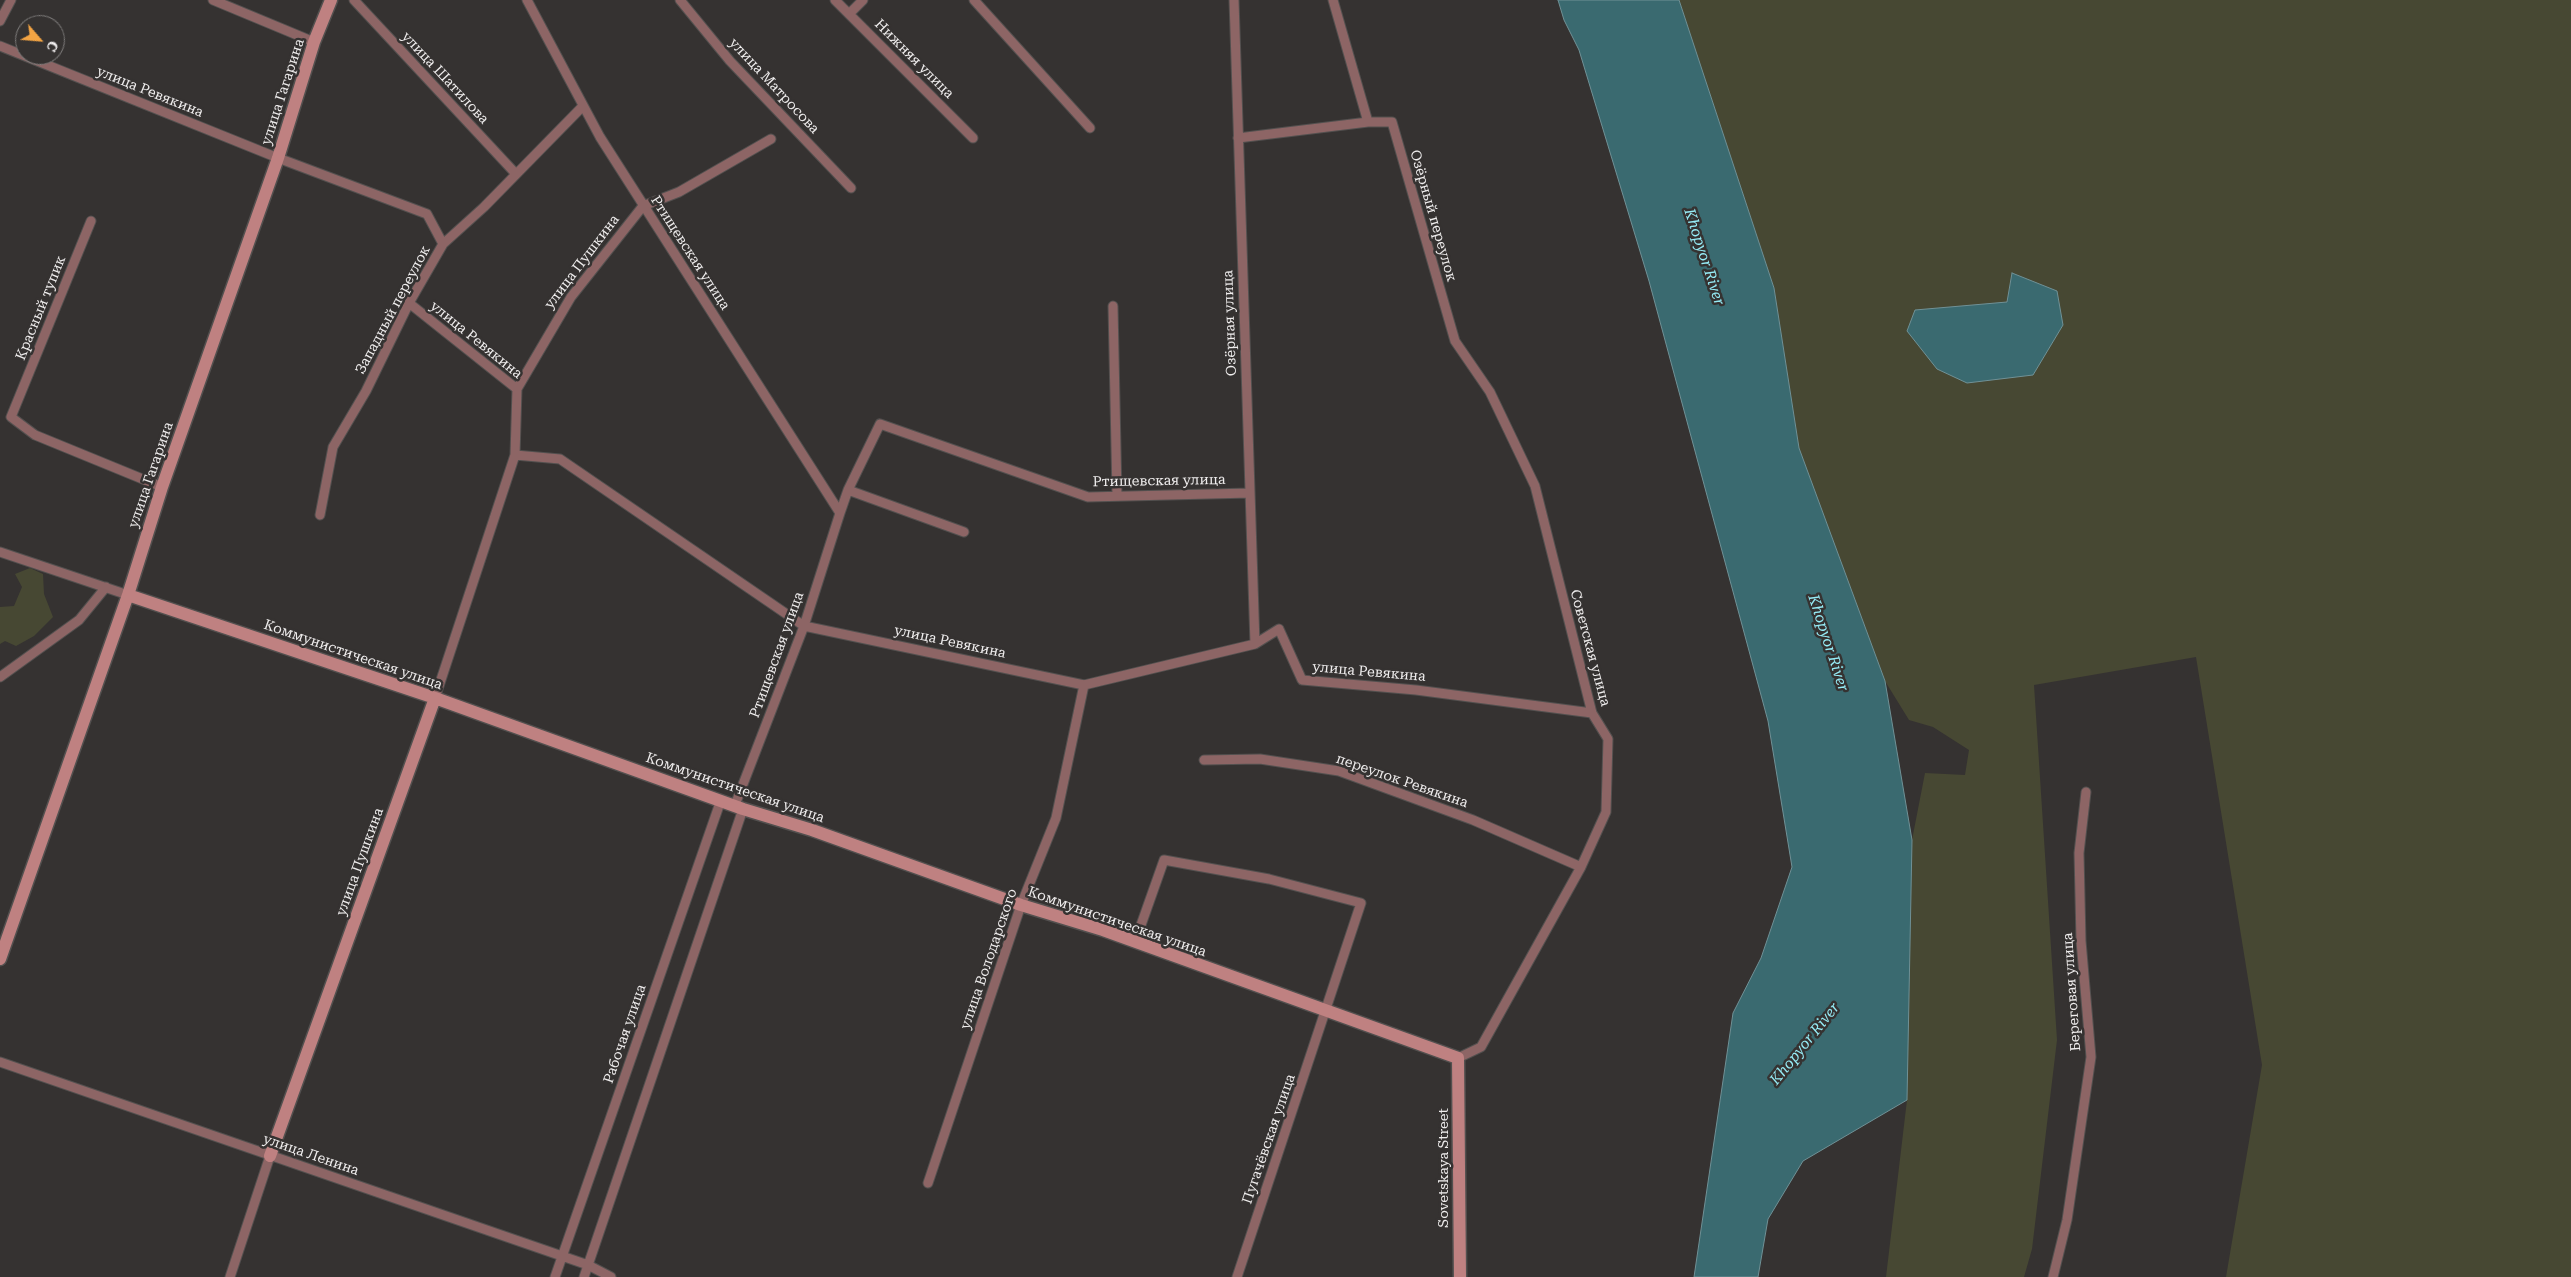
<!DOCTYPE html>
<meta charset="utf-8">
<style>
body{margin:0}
#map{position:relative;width:2571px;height:1277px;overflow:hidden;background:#353231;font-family:"Roboto Serif",serif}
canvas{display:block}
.north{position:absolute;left:15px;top:15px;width:50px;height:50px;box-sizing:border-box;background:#353231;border:1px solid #7f7d7c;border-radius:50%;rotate:117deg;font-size:14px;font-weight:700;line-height:20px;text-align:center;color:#efeded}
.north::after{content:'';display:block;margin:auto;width:18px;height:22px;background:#f3a443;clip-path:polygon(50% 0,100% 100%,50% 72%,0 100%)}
</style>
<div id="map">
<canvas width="2571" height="1277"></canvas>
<div class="north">С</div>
</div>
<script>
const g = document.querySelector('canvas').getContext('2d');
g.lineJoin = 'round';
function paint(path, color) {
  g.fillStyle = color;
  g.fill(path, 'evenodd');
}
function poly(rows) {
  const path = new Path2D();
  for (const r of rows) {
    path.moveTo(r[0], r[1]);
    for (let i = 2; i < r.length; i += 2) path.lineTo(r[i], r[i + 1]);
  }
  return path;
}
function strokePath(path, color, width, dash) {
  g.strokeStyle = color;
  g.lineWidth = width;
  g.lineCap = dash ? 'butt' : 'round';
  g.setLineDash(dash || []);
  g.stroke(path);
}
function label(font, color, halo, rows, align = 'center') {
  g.font = font + ' "Roboto Serif",serif';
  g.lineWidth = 5;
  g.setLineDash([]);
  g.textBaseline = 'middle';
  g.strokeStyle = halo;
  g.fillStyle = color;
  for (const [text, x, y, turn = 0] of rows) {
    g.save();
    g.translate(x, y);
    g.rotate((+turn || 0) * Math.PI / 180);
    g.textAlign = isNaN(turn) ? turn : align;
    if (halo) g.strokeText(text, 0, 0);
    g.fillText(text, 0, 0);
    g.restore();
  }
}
paint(poly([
 [1679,0,2571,0,2571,1277,2226,1277,2262,1065,2196,657,2034,685,2057,1040,2032,1249,2024,1277,1886,1277,1907,1100,1912,840,1925,773,1965,775,1969,750,1933,727,1909,720,1885,681,1799,448,1774,288],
 [2012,274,2033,375,2007,302],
 [30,568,43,574,44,594,53,617,34,636,16,646,5,641,0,644,0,607,14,606,22,587,15,574]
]), '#474833');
const water = poly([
 [1558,0,1679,0,1774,288,1799,448,1885,681,1912,840,1907,1100,1803,1161,1768,1219,1758,1277,1694,1277,1733,1013,1761,958,1792,867,1768,721,1649,281,1579,50,1564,20,1558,0],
 [2012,273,2057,291,2063,325,2033,375,1967,383,1937,369,1907,331,1915,310,2007,302,2012,273]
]);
paint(water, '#3a6a70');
strokePath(water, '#709196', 1);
const street = poly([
 [213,0,314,42],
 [354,0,516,174],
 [527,0,600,137,840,513,804,626,735,805],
 [680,0,730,61,851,188],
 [835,0,973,138],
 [974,0,1090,128],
 [1234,0,1255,644],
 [1333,0,1368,122,1392,122,1455,341,1490,392,1535,486,1592,713,1608,739,1606,812,1581,867,1481,1047,1458,1058],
 [849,14,863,0],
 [0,21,11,0],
 [0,46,278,158,427,214,443,244],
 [1238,138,1368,122],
 [91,221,11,417,35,435,162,487],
 [409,303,517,389,515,455,560,459,804,626,1084,685,1255,644,1279,629,1302,680,1416,690,1592,713],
 [1113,306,1117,496],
 [517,389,571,297,643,206,679,192,771,139],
 [848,490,964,532],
 [840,513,848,490,880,424,1088,497,1250,493],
 [320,515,333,447,366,391,409,303,443,244,484,207,583,106],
 [0,552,128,595],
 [0,677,79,620,106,587],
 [435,698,515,455],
 [1204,760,1260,759,1339,771,1473,820,1581,867],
 [1135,942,1164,860,1269,879,1361,903,1237,1277],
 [0,1062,588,1265,611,1277],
 [928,1183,1021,905,1056,818,1084,685],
 [230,1277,270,1156],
 [555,1277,721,800],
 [584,1277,743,809],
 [2053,1277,2067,1220,2091,1057,2081,941,2079,853,2086,792]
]);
const secondary = poly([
 [128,595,435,698,743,809,812,830,1021,905,1103,930,1458,1058,1460,1277],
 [0,959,128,595,162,487,278,158,314,42,331,0],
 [270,1156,435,698]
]);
strokePath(street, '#53504f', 11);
strokePath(secondary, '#53504f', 15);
strokePath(street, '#8d6565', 9);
strokePath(secondary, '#bf8181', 12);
label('14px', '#efeded', '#353231', [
 ["Нижняя улица",914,59,45],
 ["улица Шатилова",445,78,47],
 ["улица Матросова",774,86,47],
 ["улица Ревякина",150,92,22],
 ["улица Гагарина",283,92,-72],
 ["Озёрный переулок",1433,216,74],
 ["Ртищевская улица",690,253,57],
 ["улица Пушкина",582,262,-53],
 ["Красный тупик",41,308,-68],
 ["Западный переулок",393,310,-62],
 ["Озёрная улица",1230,323,-92],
 ["улица Ревякина",476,340,39],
 ["улица Гагарина",151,475,-71],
 ["Ртищевская улица",1159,481,-1],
 ["улица Ревякина",950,642,12],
 ["Советская улица",1590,648,75],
 ["Коммунистическая улица",353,655,19],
 ["Ртищевская улица",777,655,-70],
 ["улица Ревякина",1369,672,5],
 ["переулок Ревякина",1402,781,19],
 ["Коммунистическая улица",735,788,19],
 ["улица Пушкина",360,862,-70],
 ["Коммунистическая улица",1117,922,19],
 ["улица Володарского",989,959,-71],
 ["Береговая улица",2072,992,-94],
 ["Рабочая улица",625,1034,-71],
 ["Пугачёвская улица",1269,1139,-71],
 ["улица Ленина",311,1155,19],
 ["Sovetskaya Street",1444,1168,-90]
]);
label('italic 15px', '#96ecf6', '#353231', [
 ["Khopyor River",1704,257,72],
 ["Khopyor River",1828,643,72],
 ["Khopyor River",1805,1044,-51]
]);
</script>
